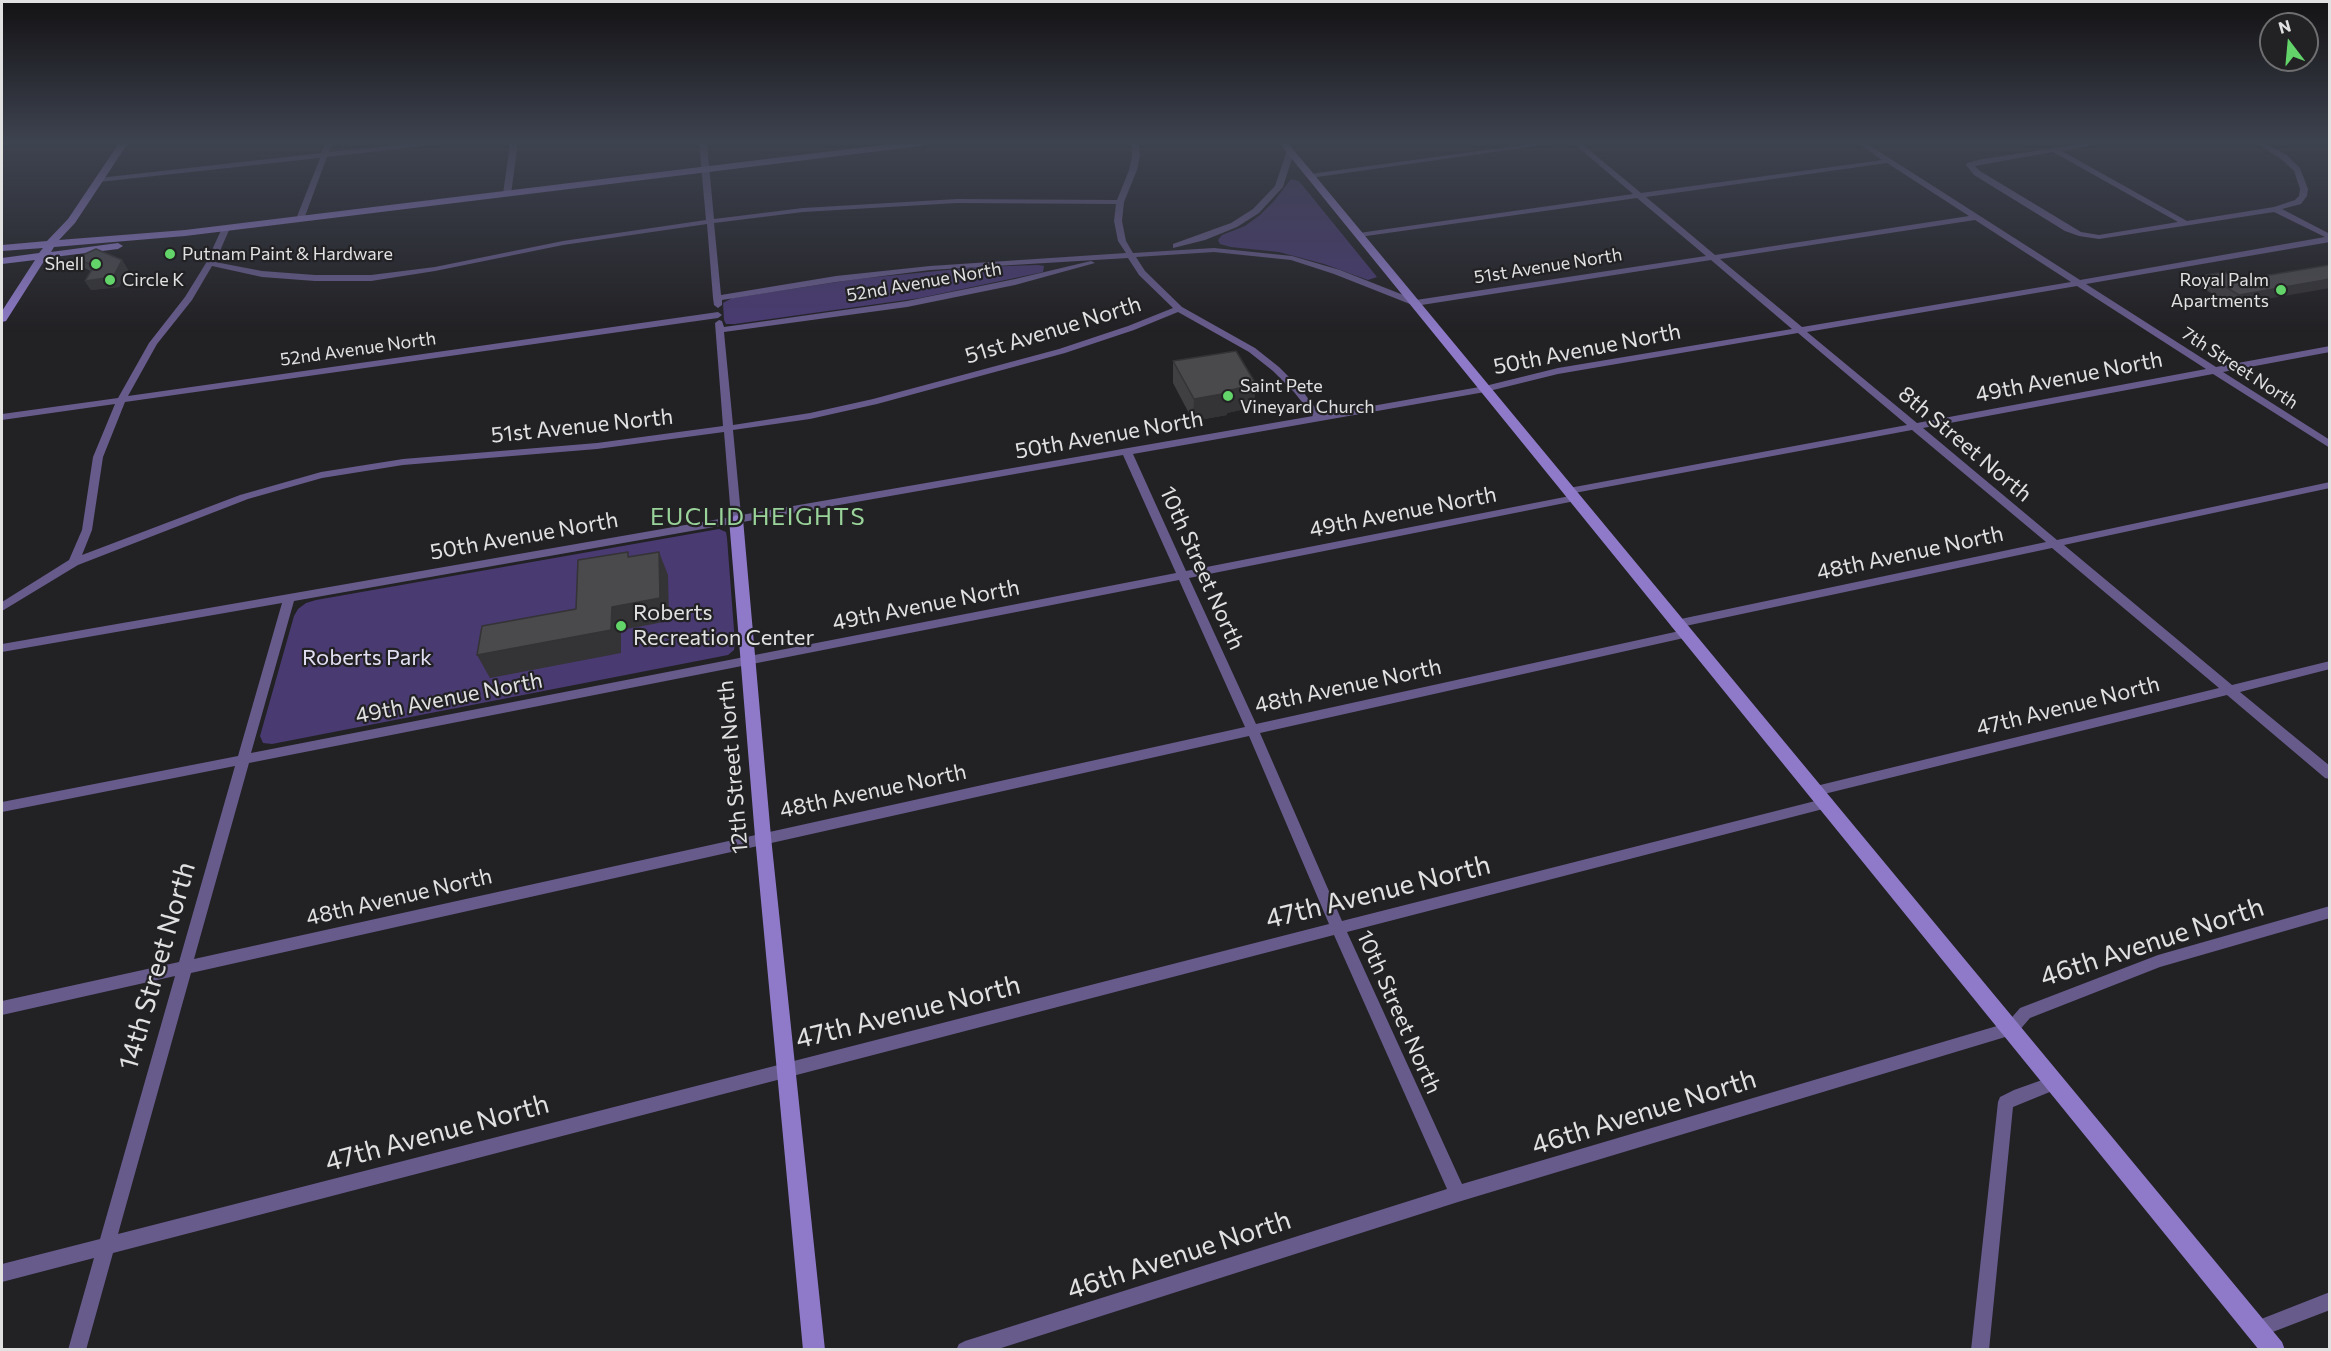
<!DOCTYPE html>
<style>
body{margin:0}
#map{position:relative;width:2331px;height:1351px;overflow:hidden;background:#222124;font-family:Commissioner,sans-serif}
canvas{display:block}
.frame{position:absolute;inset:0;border:3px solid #e1e1e2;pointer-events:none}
.north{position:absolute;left:2259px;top:12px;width:60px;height:60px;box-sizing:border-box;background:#222124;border:2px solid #6e6e70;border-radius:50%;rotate:344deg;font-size:16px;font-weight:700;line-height:24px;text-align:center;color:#e1e1e2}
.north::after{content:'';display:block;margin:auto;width:21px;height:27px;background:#62d469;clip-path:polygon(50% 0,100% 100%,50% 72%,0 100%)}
</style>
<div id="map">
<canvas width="2331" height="1351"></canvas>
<div class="frame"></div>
<div class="north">N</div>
</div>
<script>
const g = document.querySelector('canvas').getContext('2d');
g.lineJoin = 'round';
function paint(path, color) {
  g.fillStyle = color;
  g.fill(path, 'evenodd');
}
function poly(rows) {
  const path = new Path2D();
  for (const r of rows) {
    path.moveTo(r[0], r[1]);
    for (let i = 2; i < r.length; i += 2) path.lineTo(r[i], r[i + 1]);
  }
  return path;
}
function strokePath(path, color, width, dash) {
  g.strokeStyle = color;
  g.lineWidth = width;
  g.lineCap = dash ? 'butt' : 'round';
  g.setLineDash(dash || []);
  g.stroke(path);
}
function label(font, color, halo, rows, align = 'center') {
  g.font = font + ' Commissioner,sans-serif';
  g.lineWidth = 4.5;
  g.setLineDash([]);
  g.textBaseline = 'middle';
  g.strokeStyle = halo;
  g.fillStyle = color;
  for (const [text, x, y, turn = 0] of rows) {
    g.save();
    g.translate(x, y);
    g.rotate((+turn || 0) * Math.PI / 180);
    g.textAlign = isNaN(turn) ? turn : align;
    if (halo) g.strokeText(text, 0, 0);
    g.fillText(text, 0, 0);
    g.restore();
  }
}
paint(poly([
 [1291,179,1299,181,1377,277,1368,280,1324,264,1279,252,1231,247,1220,244,1218,240,1222,235,1245,226,1260,215,1274,201],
 [1038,265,1044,266,1043,272,920,298,735,324,726,324,724,320,723,303,732,298,857,279,978,267],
 [719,529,726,532,727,538,735,643,734,650,728,655,272,744,263,743,260,736,294,616,298,609,306,603,316,600]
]), '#493a71');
paint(poly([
 [325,143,333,143,329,152,413,143,437,143,434,145,327,157,304,219,300,221,296,219,320,158,99,182,95,180,99,178,321,153,325,143],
 [510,143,518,143,511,194,507,196,503,194,510,143],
 [699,143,707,143,714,219,803,208,957,199,1117,200,1129,170,1132,156,1131,143,1139,143,1140,156,1137,170,1124,202,1122,221,1126,241,1133,253,1214,248,1292,256,1340,270,1416,300,1706,256,1637,198,1359,237,1355,235,1359,233,1633,194,1573,143,1581,143,1641,193,1882,160,1858,143,1866,143,2080,280,2325,237,2274,212,2099,239,2079,236,2065,231,1974,175,1966,165,1967,163,1982,159,2054,148,2086,143,2105,143,2062,151,2187,221,2274,207,2295,200,2299,196,2300,189,2294,171,2281,159,2256,143,2265,143,2287,155,2300,168,2308,189,2307,196,2301,204,2282,209,2330,234,2330,242,2086,284,2216,367,2330,346,2330,352,2223,372,2330,440,2330,448,2213,374,1923,428,2057,540,2330,482,2330,488,2064,545,2232,685,2330,661,2330,669,2240,692,2330,766,2330,779,2325,778,2227,695,1816,796,1811,795,1809,791,1811,787,1816,786,2219,688,2052,548,1676,628,1672,627,1670,624,1672,621,1676,620,2046,542,1912,430,1569,494,1565,493,1564,491,1569,488,1907,425,1798,333,1558,374,1485,392,1133,454,1186,571,1575,495,1580,498,1575,501,1189,578,1256,724,1684,630,1690,634,1684,638,1260,733,1342,921,1827,798,1832,799,1834,803,1832,807,1827,808,1347,932,1462,1184,2007,1023,2020,1008,2158,955,2330,906,2330,918,2160,967,2030,1018,2017,1033,2012,1035,1458,1202,995,1350,956,1350,959,1344,965,1341,1447,1189,1334,935,113,1253,86,1350,68,1350,94,1258,2,1282,2,1264,100,1239,175,976,2,1015,2,1001,179,962,235,766,2,812,2,802,238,756,282,603,2,652,2,644,731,517,724,432,597,449,403,465,322,478,248,499,78,565,2,611,2,602,69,560,82,530,93,457,115,404,2,420,2,414,118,398,149,343,185,297,206,263,223,226,230,228,215,262,262,271,315,275,371,275,435,267,563,241,706,220,699,143],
 [2053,152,2178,222,2099,235,2081,232,1980,171,1975,166,2053,152],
 [1887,163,1969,216,1715,255,1646,197,1887,163],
 [957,203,1116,204,1114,221,1118,241,1126,253,930,266,836,276,721,295,714,223,803,212,957,203],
 [1975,220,2071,282,1802,327,1720,259,1975,220],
 [707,224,713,298,714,305,718,308,722,305,722,300,836,282,930,270,1128,258,1139,275,1173,308,1128,326,1059,349,873,399,810,413,733,425,724,332,907,307,1015,285,1095,263,1091,261,1015,279,907,301,724,327,722,321,719,320,715,323,723,426,597,443,403,459,321,472,240,495,82,555,92,530,103,457,125,402,718,318,722,315,718,312,128,396,157,344,192,300,212,266,262,277,315,281,371,281,435,271,563,245,707,224],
 [1214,252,1291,260,1334,274,1415,306,1711,260,1792,329,1558,368,1485,386,1321,415,1300,388,1279,367,1255,348,1182,307,1145,271,1136,257,1214,252],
 [2077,286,2206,369,1917,423,1807,332,2077,286],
 [1178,312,1249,352,1273,371,1294,392,1313,416,741,515,733,430,810,419,877,404,1065,353,1134,330,1178,312],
 [1123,455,1176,573,251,753,294,601,1123,455],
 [1179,580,1245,727,194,959,249,763,1179,580],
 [1249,736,1329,924,118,1234,191,973,1249,736],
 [1537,143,1558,143,1310,178,1306,176,1310,174,1537,143],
 [1287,150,1294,152,1283,187,1259,213,1237,227,1205,240,1173,248,1173,244,1231,223,1253,209,1275,186,1287,150],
 [2056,1075,2062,1077,2064,1082,2062,1087,2013,1107,1989,1350,1971,1350,1998,1102,2000,1097,2014,1090,2056,1075],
 [2330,1292,2330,1310,2257,1338,2251,1335,2248,1329,2251,1323,2330,1292]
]), '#675b8b');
paint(poly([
 [119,143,128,143,75,223,59,240,185,230,897,143,925,143,921,146,185,236,54,247,51,252,118,243,123,246,118,249,46,258,6,321,2,322,2,311,35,260,2,264,2,258,39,253,43,248,2,251,2,245,47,241,68,219,119,143],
 [1279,143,1288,143,2282,1342,2285,1350,2259,1350,1279,143],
 [736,515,743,519,771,837,825,1350,803,1350,755,837,729,519,736,515]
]), '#8e7ac8');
paint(poly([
 [76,258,122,260,128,270,119,287,91,290,85,281,91,271,82,267],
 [2330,265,2232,305,2199,286,2206,275,2239,280],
 [1173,361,1254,407,1227,413,1227,415,1193,421,1173,383]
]), '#403f41');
paint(poly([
 [122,260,128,270,119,287,91,290,85,281],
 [2330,279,2330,288,2232,305,2239,295],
 [1256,384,1254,407,1227,413,1227,415,1193,421,1194,399],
 [659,552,668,575,669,621,621,630,621,653,490,678,477,655,612,607]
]), '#343335');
const building = poly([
 [96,249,122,260,113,277,85,281,94,266,76,258,96,249],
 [2330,265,2330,279,2239,295,2206,275,2224,272,2239,280,2330,265],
 [1236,351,1256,384,1227,391,1228,393,1194,399,1173,361,1236,351],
 [628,552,628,557,659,552,660,598,612,607,611,630,477,655,482,626,576,609,578,560,628,552]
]);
paint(building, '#4a494c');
strokePath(building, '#343335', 1.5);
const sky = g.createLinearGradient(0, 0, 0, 332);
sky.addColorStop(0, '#131214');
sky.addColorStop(0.43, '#3e4350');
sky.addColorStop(1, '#3e435000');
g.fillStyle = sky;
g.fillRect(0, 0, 2331, 332);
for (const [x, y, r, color] of [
 [170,254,6,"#62d469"],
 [96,264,6,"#62d469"],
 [110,280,6,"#62d469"],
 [2281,290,6,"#62d469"],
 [1228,396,6,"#62d469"],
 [621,626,6,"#62d469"]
]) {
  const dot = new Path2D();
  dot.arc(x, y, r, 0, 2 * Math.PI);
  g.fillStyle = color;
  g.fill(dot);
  strokePath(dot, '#222124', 2);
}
label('18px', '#e1e1e2', '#222124', [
 ["Putnam Paint & Hardware",182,254],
 ["Shell",84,264,"right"],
 ["Circle K",122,280],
 ["Royal Palm",2269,280,"right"],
 ["Apartments",2269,301,"right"],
 ["Saint Pete",1240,386],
 ["Vineyard Church",1240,407]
], 'left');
label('18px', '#e1e1e2', '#222124', [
 ["51st Avenue North",1548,266,-9],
 ["52nd Avenue North",924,282,-10],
 ["52nd Avenue North",358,349,-8],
 ["7th Street North",2240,368,33]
]);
label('22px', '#e1e1e2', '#222124', [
 ["51st Avenue North",1053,330,-17],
 ["50th Avenue North",1587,349,-11],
 ["49th Avenue North",2069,377,-11],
 ["51st Avenue North",582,426,-6],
 ["50th Avenue North",1109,435,-10],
 ["8th Street North",1965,444,40],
 ["49th Avenue North",1403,512,-11],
 ["50th Avenue North",524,536,-10],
 ["48th Avenue North",1910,553,-12],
 ["10th Street North",1202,568,66],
 ["49th Avenue North",926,605,-11],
 ["48th Avenue North",1348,686,-12],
 ["49th Avenue North",449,698,-11],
 ["47th Avenue North",2068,706,-14],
 ["12th Street North",733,767,-95],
 ["48th Avenue North",873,791,-12],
 ["48th Avenue North",399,897,-13],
 ["10th Street North",1399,1012,66]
]);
label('22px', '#e1e1e2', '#222124', [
 ["Roberts",633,613],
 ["Recreation Center",633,638]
], 'left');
label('22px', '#e3dff3', '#222124', [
 ["Roberts Park",367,658]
]);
g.letterSpacing = '1.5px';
label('24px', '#9ad49a', '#222124', [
 ["EUCLID HEIGHTS",758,517]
]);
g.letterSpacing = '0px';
label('27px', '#e1e1e2', '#222124', [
 ["47th Avenue North",1378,892,-14],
 ["46th Avenue North",2152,942,-18],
 ["14th Street North",157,966,-74],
 ["47th Avenue North",908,1012,-14],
 ["46th Avenue North",1644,1112,-17],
 ["47th Avenue North",437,1133,-15],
 ["46th Avenue North",1179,1255,-18]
]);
</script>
